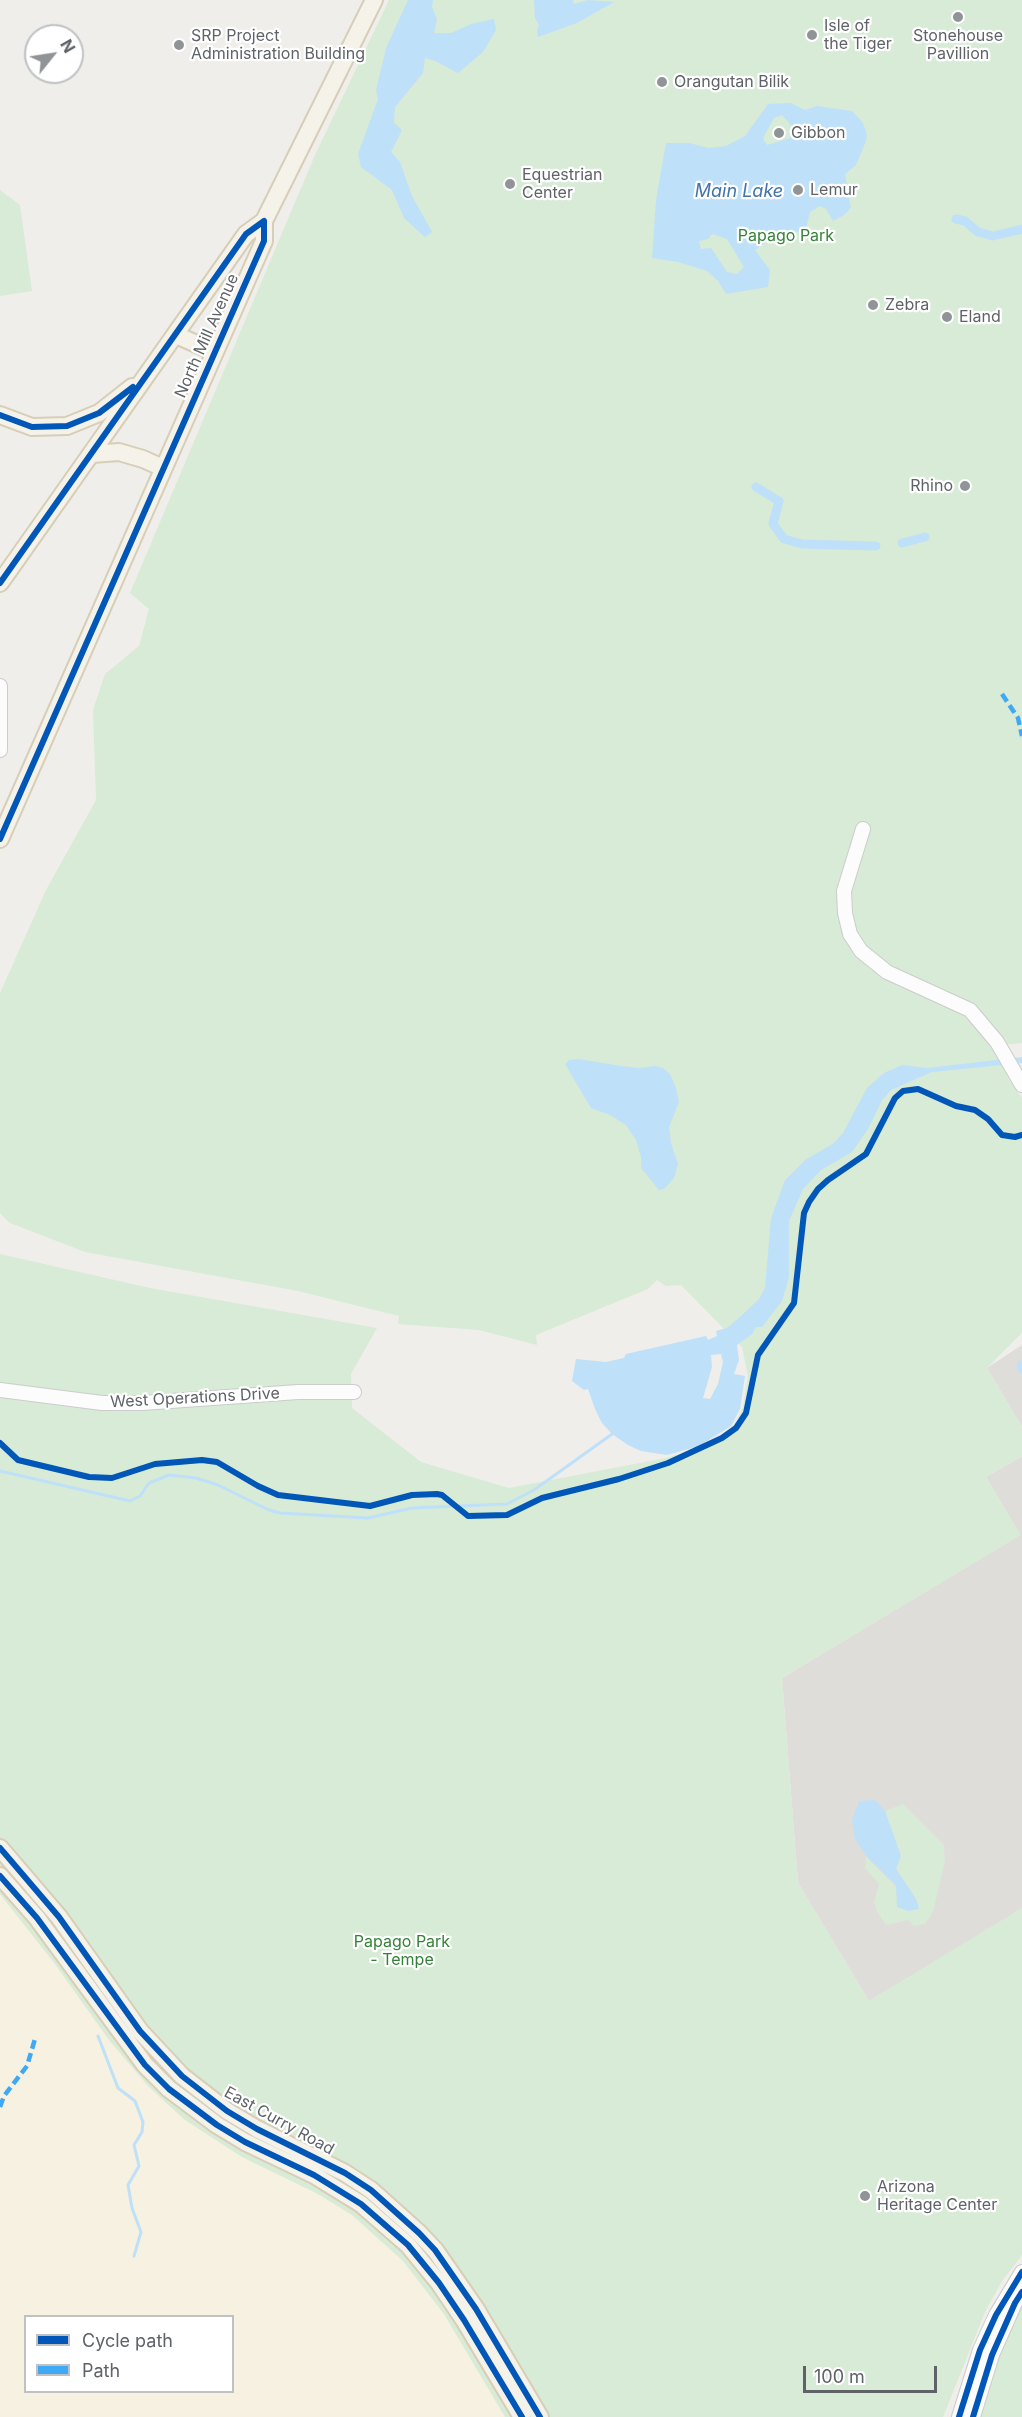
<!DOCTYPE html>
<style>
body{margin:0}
#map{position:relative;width:1022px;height:2417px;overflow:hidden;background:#efeeea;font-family:Inter,sans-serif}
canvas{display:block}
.legend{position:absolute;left:24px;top:2315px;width:210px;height:78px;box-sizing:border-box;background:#fff;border:2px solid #bfc1c3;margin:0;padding:8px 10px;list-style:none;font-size:18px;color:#5f6368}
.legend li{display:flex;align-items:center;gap:12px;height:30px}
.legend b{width:30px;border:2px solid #bfc1c3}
.north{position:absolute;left:24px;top:24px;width:60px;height:60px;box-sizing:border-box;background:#fff;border:2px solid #bfc1c3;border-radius:50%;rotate:60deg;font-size:16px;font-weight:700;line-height:24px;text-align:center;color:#5f6368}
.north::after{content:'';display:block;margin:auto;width:21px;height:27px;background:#919496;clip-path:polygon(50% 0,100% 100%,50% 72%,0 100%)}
.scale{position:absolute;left:803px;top:2366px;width:134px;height:27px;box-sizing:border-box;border:3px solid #5f6368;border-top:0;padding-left:8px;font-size:18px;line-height:21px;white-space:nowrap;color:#5f6368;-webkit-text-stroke:4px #fff;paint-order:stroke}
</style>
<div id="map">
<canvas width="1022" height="2417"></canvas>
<ul class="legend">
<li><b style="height:8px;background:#0057b8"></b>Cycle path</li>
<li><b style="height:8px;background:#3fa9f5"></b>Path</li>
</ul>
<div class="north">N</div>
<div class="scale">100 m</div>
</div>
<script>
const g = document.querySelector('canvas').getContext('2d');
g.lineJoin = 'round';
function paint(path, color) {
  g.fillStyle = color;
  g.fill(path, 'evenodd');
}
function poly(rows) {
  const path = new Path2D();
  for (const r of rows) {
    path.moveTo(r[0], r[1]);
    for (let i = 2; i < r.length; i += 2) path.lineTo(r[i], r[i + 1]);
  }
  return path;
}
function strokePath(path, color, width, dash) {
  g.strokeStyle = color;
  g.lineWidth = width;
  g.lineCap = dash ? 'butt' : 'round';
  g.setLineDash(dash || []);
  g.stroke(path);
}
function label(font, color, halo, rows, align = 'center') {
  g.font = font + ' Inter,sans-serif';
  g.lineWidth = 4.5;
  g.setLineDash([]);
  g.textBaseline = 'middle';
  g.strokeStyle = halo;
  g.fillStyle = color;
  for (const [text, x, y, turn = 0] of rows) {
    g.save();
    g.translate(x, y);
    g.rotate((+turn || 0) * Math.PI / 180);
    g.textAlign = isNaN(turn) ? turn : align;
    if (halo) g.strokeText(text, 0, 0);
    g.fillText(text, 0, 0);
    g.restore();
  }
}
paint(poly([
 [1022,1345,1022,1427,987,1368],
 [1022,1456,1022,1908,974,1939,869,2001,798,1883,782,1678,1020,1535,986,1477]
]), '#dfddda');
paint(poly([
 [389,0,1022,0,1022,1043,994,1046,1008,1078,1022,1098,1022,1333,987,1368,1022,1427,1022,1456,986,1477,1021,1535,782,1678,798,1883,869,2001,1022,1908,1022,2255,1002,2281,985,2312,943,2417,0,2417,0,1254,150,1288,377,1328,351,1374,352,1408,421,1462,509,1488,666,1458,700,1448,732,1429,743,1408,748,1376,742,1347,681,1285,666,1286,657,1280,648,1289,536,1335,537,1345,479,1330,398,1324,399,1316,298,1291,85,1252,10,1223,0,1213,0,993,46,890,96,800,93,710,105,674,139,646,149,609,130,593,315,155],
 [26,2316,232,2316,232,2392,26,2392],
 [0,190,20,205,32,291,0,296],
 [903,1804,944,1845,945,1861,933,1912,925,1924,914,1926,908,1920,886,1925,878,1913,874,1902,879,1884,865,1868,866,1856,918,1909,916,1899,896,1869,885,1811],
 [1022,2306,1022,2417,979,2417,1007,2328]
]), '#d8ebd6');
paint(poly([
 [0,1894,55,1964,109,2040,149,2087,185,2120,242,2157,318,2194,352,2215,403,2261,444,2314,505,2417,0,2417],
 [26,2316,232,2316,232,2392,26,2392]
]), '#f6f1e1');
paint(poly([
 [408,0,433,0,432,7,437,19,434,33,451,33,471,24,494,19,496,30,483,52,458,73,435,61,425,58,423,73,395,107,394,123,402,130,391,152,400,162,412,196,432,232,425,237,404,218,392,190,361,167,358,154,378,99,376,90,386,48],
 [534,0,573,0,574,4,588,0,614,2,577,23,538,37,537,31,539,25,535,18],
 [791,103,805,110,817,106,852,111,863,123,867,135,866,141,856,165,845,174,851,208,844,215,833,221,826,209,820,206,810,212,806,229,765,243,755,250,770,270,768,287,726,294,718,281,707,271,678,262,652,258,656,200,666,143,689,143,709,148,726,146,745,136,768,104],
 [782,115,792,126,790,138,767,145,763,138,774,118],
 [712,234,727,239,744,267,737,274,727,272,711,248,701,249,699,241,708,239],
 [1022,1057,1022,1063,932,1072,891,1090,882,1100,868,1129,852,1152,821,1170,803,1189,789,1221,789,1277,782,1301,762,1327,756,1327,752,1334,737,1345,739,1360,734,1374,745,1376,740,1409,731,1426,699,1446,667,1455,641,1451,628,1445,612,1434,602,1423,595,1409,588,1389,584,1390,572,1381,576,1359,606,1362,624,1358,626,1354,706,1336,708,1340,717,1336,716,1331,727,1328,741,1316,759,1299,765,1288,771,1218,785,1180,805,1160,834,1143,843,1133,867,1088,884,1073,902,1065,927,1068],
 [721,1354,723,1362,718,1384,710,1399,703,1398,712,1367,711,1355],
 [579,1059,621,1066,639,1068,655,1066,663,1068,670,1074,676,1088,679,1102,669,1127,671,1143,678,1164,674,1178,664,1189,659,1190,641,1168,641,1157,636,1140,626,1125,610,1115,591,1108,565,1064,569,1060],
 [875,1800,885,1811,901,1856,896,1869,916,1899,919,1909,908,1911,897,1907,896,1885,866,1856,855,1839,852,1820,859,1801]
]), '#bfe0f9');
strokePath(poly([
 [0,1471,130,1501,140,1496,149,1483,169,1475,196,1478,218,1485,269,1510,280,1513,368,1518,412,1508,507,1504,534,1490,615,1432],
 [98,2036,118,2088,135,2101,143,2122,142,2132,134,2145,139,2166,128,2185,132,2208,141,2232,134,2256]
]), '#bfe0f9', 3);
strokePath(poly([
 [956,219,965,221,978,232,993,236,1022,229],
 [756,487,779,501,773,524,784,539,802,544,876,546],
 [902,543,925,537],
 [1022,1365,1022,1369]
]), '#bfe0f9', 9);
const minor = poly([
 [0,686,0,750],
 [863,829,844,891,845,913,850,934,861,951,887,972,970,1010,997,1042,1022,1085],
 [0,1390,102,1403,142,1403,298,1392,354,1392],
 [959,2417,980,2350,996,2315,1022,2272],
 [973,2417,992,2355,1015,2303,1022,2292]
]);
const major = poly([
 [176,335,215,352],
 [0,415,32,427,67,426,99,413,132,387],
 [92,454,119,452,143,459,163,468],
 [0,583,246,234,264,221],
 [0,839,264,241,264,221,374,0],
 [0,1848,59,1917,140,2031,182,2076,227,2111,257,2129,345,2173,371,2190,419,2233,435,2250,476,2309,540,2417],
 [0,1876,37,1918,145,2065,169,2089,217,2125,245,2142,314,2175,361,2204,408,2245,439,2283,464,2320,522,2417]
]);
strokePath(minor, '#cbcccc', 16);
strokePath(major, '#d7ceb8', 20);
strokePath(minor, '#fdfcfc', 14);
strokePath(major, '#f4f2e9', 16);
strokePath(poly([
 [1002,694,1018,718,1022,736],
 [0,2107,4,2096,27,2066,35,2039]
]), '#3fa9f5', 4.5, [9, 4.5]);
strokePath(poly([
 [0,415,32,427,67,426,99,413,133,387],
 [0,583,246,234,264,221],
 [0,839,264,241,264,221],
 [0,1443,18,1460,89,1477,112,1478,155,1464,202,1460,217,1462,258,1486,278,1495,370,1506,412,1495,437,1494,442,1495,468,1516,507,1515,542,1498,619,1479,668,1463,722,1438,736,1428,746,1413,758,1355,794,1303,804,1213,809,1202,818,1189,828,1180,866,1154,895,1098,903,1091,918,1089,956,1106,975,1110,988,1119,1002,1135,1015,1137,1022,1135],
 [0,1848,59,1917,140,2031,182,2076,227,2111,257,2129,345,2173,371,2190,419,2233,435,2250,476,2309,540,2417],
 [0,1876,37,1918,145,2065,169,2089,217,2125,245,2142,314,2175,361,2204,408,2245,439,2283,464,2320,522,2417],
 [959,2417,980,2350,996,2315,1022,2272],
 [973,2417,992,2355,1015,2303,1022,2292]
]), '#0057b8', 6);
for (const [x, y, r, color] of [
 [958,17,6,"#919496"],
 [812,35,6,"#919496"],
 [179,45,6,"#919496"],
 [662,82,6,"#919496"],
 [779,133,6,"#919496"],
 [510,184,6,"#919496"],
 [798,190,6,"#919496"],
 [873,305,6,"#919496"],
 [947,317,6,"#919496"],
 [965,486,6,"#919496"],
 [865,2196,6,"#919496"]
]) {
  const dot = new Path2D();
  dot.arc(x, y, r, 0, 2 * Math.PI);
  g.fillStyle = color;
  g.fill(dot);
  strokePath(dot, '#fff', 2);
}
label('16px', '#5f6368', '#fff', [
 ["Isle of",824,26],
 ["the Tiger",824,44],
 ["SRP Project",191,36],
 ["Administration Building",191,54],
 ["Stonehouse",958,36,"center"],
 ["Pavillion",958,54,"center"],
 ["Orangutan Bilik",674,82],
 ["Gibbon",791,133],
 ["Equestrian",522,175],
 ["Center",522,193],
 ["Lemur",810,190],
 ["Zebra",885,305],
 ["Eland",959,317],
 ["Rhino",953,486,"right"],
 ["Arizona",877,2187],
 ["Heritage Center",877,2205]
], 'left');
label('16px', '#348238', '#fff', [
 ["Papago Park",786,236],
 ["Papago Park",402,1942],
 ["- Tempe",402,1960]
]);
label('16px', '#5f6368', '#fff', [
 ["North Mill Avenue",207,336,-66],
 ["West Operations Drive",195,1398,-3],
 ["East Curry Road",279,2121,29]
]);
label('italic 18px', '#4174aa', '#fff', [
 ["Main Lake",739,192]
]);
</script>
